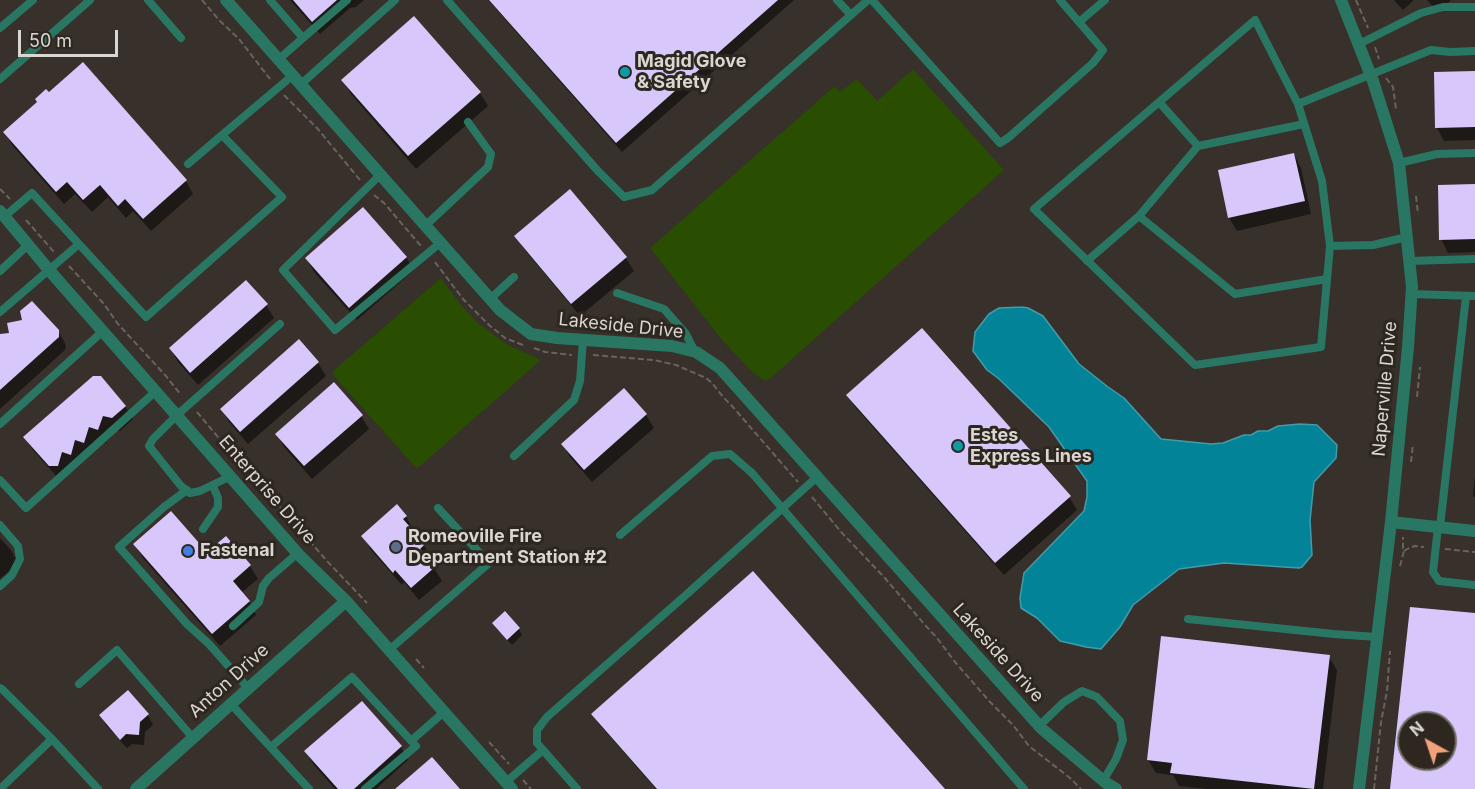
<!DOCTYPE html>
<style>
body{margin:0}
#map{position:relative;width:1475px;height:789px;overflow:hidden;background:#38302a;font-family:Inter,sans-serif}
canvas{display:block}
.north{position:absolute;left:1397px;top:711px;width:60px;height:60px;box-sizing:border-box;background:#2d2720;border:2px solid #736d67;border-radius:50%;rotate:320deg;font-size:16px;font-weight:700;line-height:24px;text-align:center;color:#dbd6d2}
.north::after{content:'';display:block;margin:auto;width:21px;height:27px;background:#f1a27b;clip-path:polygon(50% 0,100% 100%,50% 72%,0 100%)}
.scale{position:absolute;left:18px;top:30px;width:100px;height:27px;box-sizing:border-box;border:3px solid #dbd6d2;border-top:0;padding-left:8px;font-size:18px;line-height:21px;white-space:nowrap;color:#dbd6d2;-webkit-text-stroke:4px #2d2720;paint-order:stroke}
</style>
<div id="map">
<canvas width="1475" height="789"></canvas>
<div class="north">N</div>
<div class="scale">50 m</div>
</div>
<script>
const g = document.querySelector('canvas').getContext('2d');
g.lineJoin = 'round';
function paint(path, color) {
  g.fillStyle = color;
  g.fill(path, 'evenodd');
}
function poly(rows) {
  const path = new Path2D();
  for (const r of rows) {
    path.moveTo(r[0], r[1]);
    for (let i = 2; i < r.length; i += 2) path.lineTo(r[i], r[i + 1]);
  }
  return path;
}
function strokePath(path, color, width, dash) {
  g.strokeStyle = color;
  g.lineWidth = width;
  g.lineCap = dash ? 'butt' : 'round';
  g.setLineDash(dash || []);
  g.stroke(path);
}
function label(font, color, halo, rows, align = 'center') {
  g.font = font + ' Inter,sans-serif';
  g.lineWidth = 6;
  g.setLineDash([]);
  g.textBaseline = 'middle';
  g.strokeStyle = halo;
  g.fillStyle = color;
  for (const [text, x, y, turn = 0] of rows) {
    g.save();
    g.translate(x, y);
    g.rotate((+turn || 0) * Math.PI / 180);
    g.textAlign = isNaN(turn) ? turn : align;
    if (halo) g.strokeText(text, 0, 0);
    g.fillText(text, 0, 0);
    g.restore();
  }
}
paint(poly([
 [913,69,1004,170,772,377,767,380,763,380,752,372,722,340,650,248,835,86,840,92,857,79,877,101],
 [441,278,460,304,478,323,506,344,541,360,420,466,416,468,333,375,333,371]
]), '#294d01');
const water = poly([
 [1022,307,1028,308,1043,316,1079,364,1108,387,1124,398,1161,439,1211,444,1223,443,1244,435,1251,435,1258,431,1268,431,1278,426,1300,424,1317,425,1337,445,1336,458,1314,482,1310,520,1312,555,1302,567,1299,568,1224,563,1179,569,1133,605,1120,627,1101,649,1086,647,1060,641,1037,618,1021,608,1020,598,1024,573,1084,511,1087,497,1087,481,1049,427,998,378,987,370,973,351,975,332,989,314,999,308,1022,307]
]);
paint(water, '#028398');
strokePath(water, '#439ca9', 1.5);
paint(poly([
 [290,0,364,0,356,7,350,8,320,34],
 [488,0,794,0,622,152],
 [1394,0,1414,0,1403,10],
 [1427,0,1451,0,1438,12],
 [83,64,186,181,193,194,151,231,133,211,126,218,108,197,92,212,75,194,64,204,12,145,5,132],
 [1475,73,1475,140,1444,141,1437,128],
 [343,81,480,93,488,106,416,169,351,94],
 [1294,154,1301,168,1311,214,1237,231,1229,218],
 [1475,186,1475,252,1448,253,1441,239],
 [570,191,626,258,634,271,580,316,524,249,516,236],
 [406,257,414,270,357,320,314,272,307,259],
 [266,305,274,318,198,385,178,362,171,349],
 [58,331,66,345,65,350,0,409,0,336],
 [299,341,318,363,326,376,248,444,229,422,222,409],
 [624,390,646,415,654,428,592,482,570,457,563,444],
 [848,395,1069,497,1077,510,1004,575,856,408],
 [125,406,133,419,120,431,110,428,106,443,96,440,91,455,83,452,78,467,69,464,65,479,58,478,33,450,25,437],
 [361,416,369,429,312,479,284,447,277,434],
 [1475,476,1475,498,1473,495],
 [406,516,413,530,411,531,424,545,431,558,428,561,434,568,442,581,419,600,404,582,402,585,371,550,363,537],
 [0,538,11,550,18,563,0,579],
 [226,538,250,566,258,579,241,593,249,601,256,615,220,646,143,558,135,545,207,554],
 [504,613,519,629,522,635,512,645,497,629],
 [1329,657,1337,670,1323,789,1207,789,1179,786,1173,775,1156,773,1148,760],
 [127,692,148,715,153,725,145,732,144,745,132,744,127,748,106,725,101,715],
 [593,714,943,789,656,789,599,724],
 [401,747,408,760,376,789,335,789,314,765,306,752]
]), '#0007');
paint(poly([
 [293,0,337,0,312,22],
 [489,0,778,0,616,143],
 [414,16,481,92,408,156,341,80],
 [83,62,187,180,143,219,125,199,118,206,100,185,83,200,67,182,56,192,3,132,37,102,35,99,46,89,49,92],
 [1475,71,1475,127,1435,128,1434,72],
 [1294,153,1305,201,1228,218,1218,170],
 [1475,184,1475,239,1439,240,1438,185],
 [570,189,627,257,571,304,514,236],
 [363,207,407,257,349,308,305,258],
 [246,280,268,304,190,373,169,348],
 [32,301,59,330,59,337,0,390,0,334,9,333,7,323,22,320,20,311],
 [922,328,1071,496,995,563,846,395],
 [299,339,319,362,240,432,220,409],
 [93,376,101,376,126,406,112,418,103,416,98,430,89,427,84,443,75,440,71,455,62,452,58,466,49,466,23,437],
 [334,382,363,415,304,466,275,434],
 [624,388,647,414,584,470,561,444],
 [397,504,407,516,403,519,425,544,420,549,435,567,411,588,395,570,393,573,361,536],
 [171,511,207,552,226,536,251,565,233,581,250,601,212,634,133,544],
 [753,571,945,789,657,789,591,714],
 [1410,607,1475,613,1475,789,1390,789],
 [1409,723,1445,723,1445,759,1409,759],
 [505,611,520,628,507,640,492,623],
 [1161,636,1330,655,1314,789,1170,773,1172,763,1147,760],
 [128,690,149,714,140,722,139,735,126,734,120,740,99,715],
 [362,701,402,746,354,789,338,789,304,751],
 [432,757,460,789,395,789]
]), '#d7c7fb');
strokePath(poly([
 [202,0,219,20,239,39,270,79],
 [1356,0,1368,28],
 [1375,47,1379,59],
 [1386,78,1393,87,1396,109],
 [284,95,317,128,360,180],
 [0,189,10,199],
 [374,195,384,203,421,246],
 [1416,196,1418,214],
 [26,220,54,252],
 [435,262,463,299,489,325,505,338,523,345],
 [69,266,104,304,118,324,166,376,181,395],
 [534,348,545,352,572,355],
 [593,355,654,360,676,365,706,378,712,383,724,398,732,406,798,482],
 [1417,397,1420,367],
 [197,412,233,455,241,462,327,561,367,603],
 [1411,462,1413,444],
 [812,497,842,533,884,577,925,625,937,638,955,662,990,702,1013,725,1029,746,1070,778,1081,789],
 [1445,549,1475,552],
 [1404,551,1409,548,1415,546,1424,547],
 [1400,566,1404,551,1403,548,1403,537],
 [416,659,424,668],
 [489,742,509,764],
 [523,780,531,789],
 [1374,789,1381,722,1387,691,1390,651]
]), '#69625d', 2, [6, 3]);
strokePath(poly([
 [148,0,181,38],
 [270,0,303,38,278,60],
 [447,0,598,171,624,197,652,190,868,0],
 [837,0,851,15],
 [872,0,1000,143,1008,138,1093,63,1103,50,1060,0],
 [1079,22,1105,0],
 [0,28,33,0],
 [303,38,347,0],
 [1359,44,1421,13,1443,7,1475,7],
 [0,79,90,0],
 [300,85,395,0],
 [1159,102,1198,146],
 [1298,104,1255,20,1034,209,1195,365,1321,347,1330,246],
 [1304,124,1198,146,1139,216,1235,294,1327,279],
 [1399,163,1437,154,1475,153],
 [188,164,222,135],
 [380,175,283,270,335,330,440,243],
 [5,216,32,193,146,317,282,197,222,135,292,76],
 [425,226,488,167,491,154,468,122],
 [1407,237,1373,245,1330,246,1322,181,1298,104,1431,50,1450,52,1475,51],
 [1087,261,1139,216],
 [1409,261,1475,259],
 [0,271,28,245],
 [617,293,664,309,686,334,695,352],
 [1411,294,1475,296],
 [490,299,514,277],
 [0,312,79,244],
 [0,424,103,331],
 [514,456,574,400,580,381,583,340],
 [231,476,200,491,190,493,181,486,149,446,153,439,177,415,280,324],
 [0,480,26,508,156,391],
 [187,490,164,507,119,547,187,624,209,644,248,688],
 [0,525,18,546,20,559,12,575,0,586],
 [1438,527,1433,572,1439,581,1475,585],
 [1440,527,1466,296],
 [203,529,218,507,218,498,213,486],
 [620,535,712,456,730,454,752,473,1024,789],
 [1188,619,1334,634,1377,637],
 [233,626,259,602,263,586,269,578,298,553],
 [389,650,489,563,438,508],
 [79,684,117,650,193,738],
 [0,688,2,689,52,739,98,789],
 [231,704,309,789],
 [1039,726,1064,702,1082,691,1097,697,1120,721,1123,740,1116,759,1103,781],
 [412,740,444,712],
 [271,747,352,677,416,746,365,789],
 [543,750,577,789],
 [506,782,543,750,537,743,537,730,547,717,687,594,817,477],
 [0,789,52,739]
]), '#297763', 8);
strokePath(poly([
 [226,0,500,310,531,334,557,338,672,346,696,352,720,368,1042,729,1106,783,1116,789],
 [1341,0,1373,81,1399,163,1412,287,1408,347,1391,522,1359,789],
 [0,211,49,270,299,555,346,601,512,789],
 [1391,522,1475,531],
 [136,789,346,601]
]), '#297763', 12);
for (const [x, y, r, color] of [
 [625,72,6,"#0f9aa8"],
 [958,446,6,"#0f9aa8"],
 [396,547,6,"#5c6f8a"],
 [188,551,6,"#3f7fe0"]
]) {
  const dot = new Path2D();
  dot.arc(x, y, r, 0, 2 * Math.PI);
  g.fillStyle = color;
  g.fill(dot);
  strokePath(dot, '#2d2720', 2);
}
label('bold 18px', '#dbd6d2', '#2d2720', [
 ["Magid Glove",637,62],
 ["& Safety",637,83],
 ["Estes",970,436],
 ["Express Lines",970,457],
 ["Romeoville Fire",408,537],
 ["Department Station #2",408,558],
 ["Fastenal",200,551]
], 'left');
label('18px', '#dbd6d2', '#2d2720', [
 ["Lakeside Drive",621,326,6],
 ["Naperville Drive",1385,389,-85],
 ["Enterprise Drive",267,490,49],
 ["Lakeside Drive",998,653,48],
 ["Anton Drive",229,681,-42]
]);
</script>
